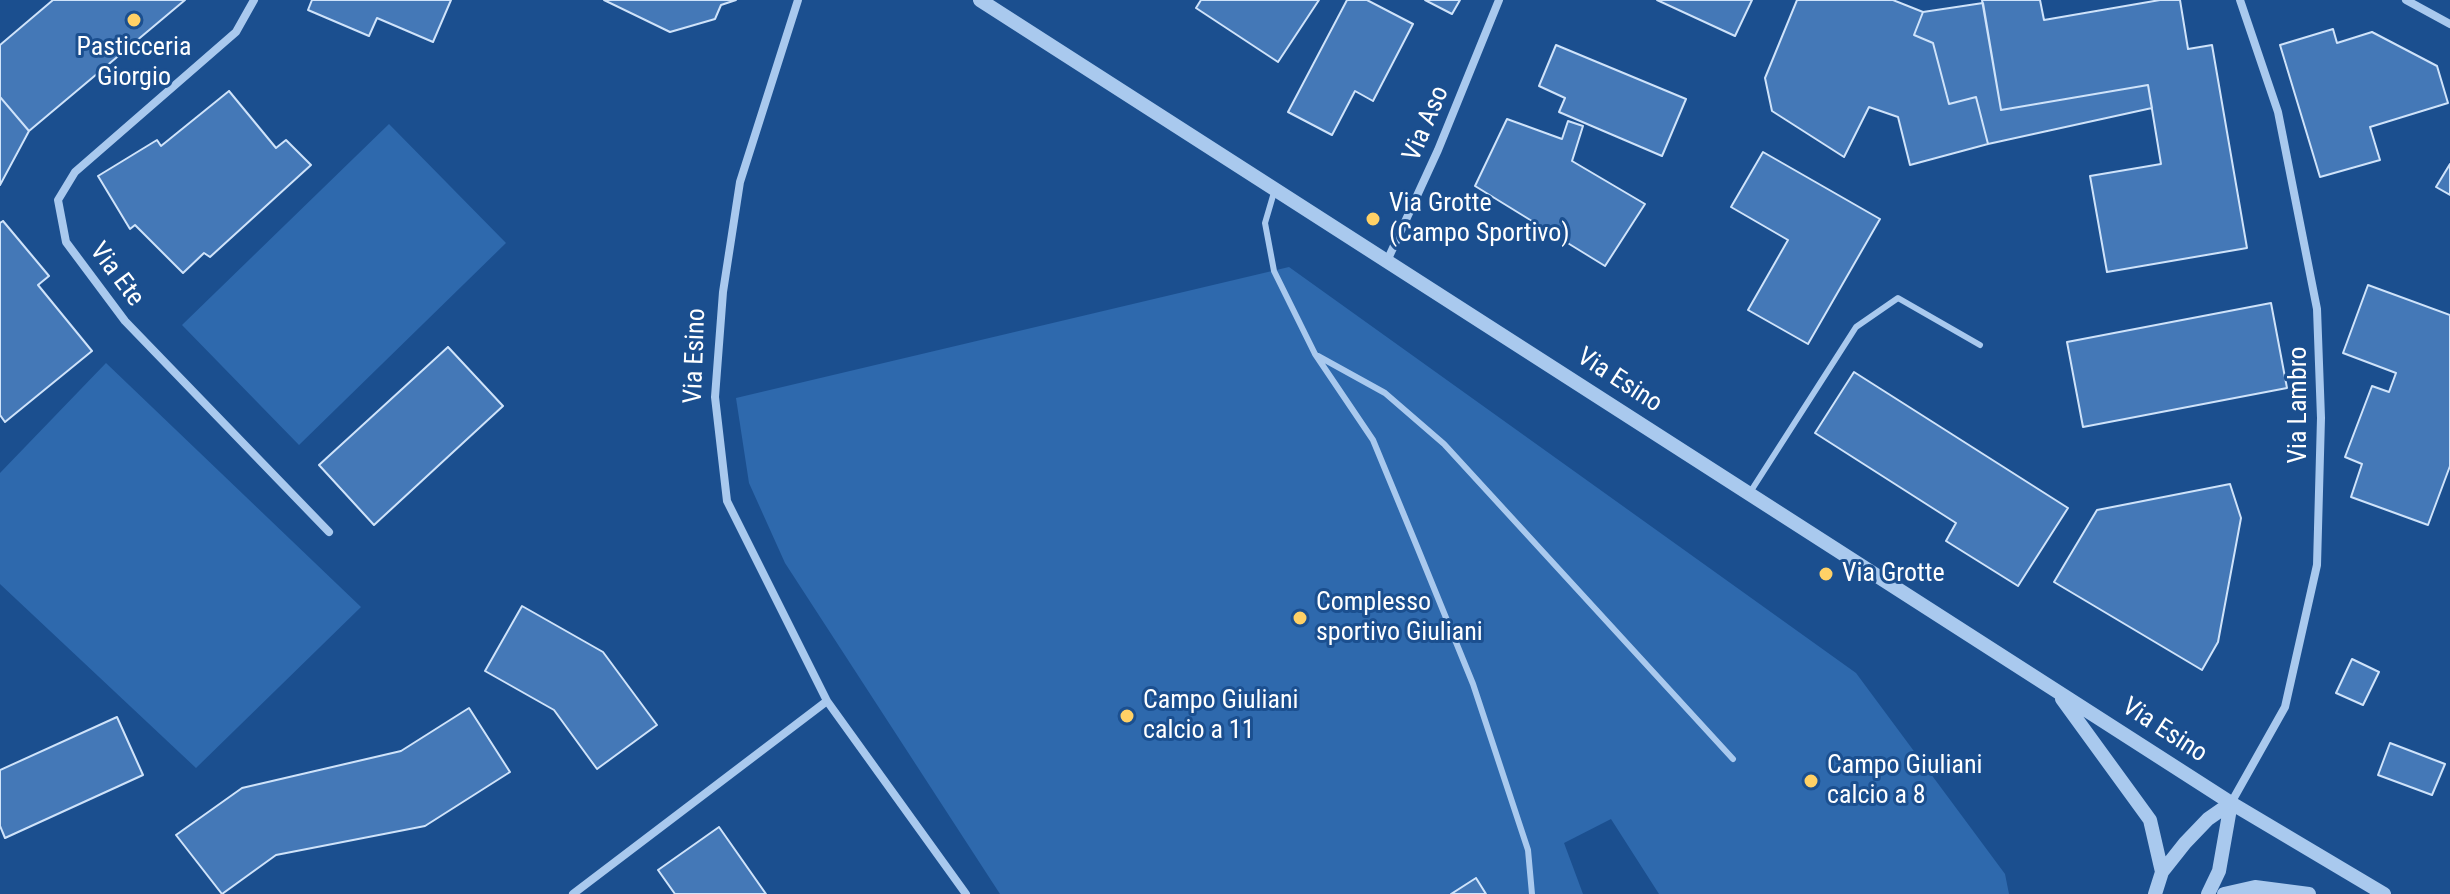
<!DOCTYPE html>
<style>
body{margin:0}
canvas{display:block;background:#1b4f8f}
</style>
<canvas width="2450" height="894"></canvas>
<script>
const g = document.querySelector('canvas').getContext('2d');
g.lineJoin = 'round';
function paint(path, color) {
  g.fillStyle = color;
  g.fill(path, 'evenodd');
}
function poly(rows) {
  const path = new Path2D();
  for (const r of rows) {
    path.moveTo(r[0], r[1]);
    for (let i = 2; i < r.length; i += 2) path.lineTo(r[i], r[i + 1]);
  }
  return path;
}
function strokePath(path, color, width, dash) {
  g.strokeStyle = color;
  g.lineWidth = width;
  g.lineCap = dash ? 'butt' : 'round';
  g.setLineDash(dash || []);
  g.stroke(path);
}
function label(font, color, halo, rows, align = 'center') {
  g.font = font + ' "Roboto Condensed",sans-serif';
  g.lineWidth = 6;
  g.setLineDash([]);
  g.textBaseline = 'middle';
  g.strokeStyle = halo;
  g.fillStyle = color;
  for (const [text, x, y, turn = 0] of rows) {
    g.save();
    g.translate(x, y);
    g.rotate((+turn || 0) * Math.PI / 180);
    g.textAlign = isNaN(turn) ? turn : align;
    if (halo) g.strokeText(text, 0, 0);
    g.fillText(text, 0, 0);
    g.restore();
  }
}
paint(poly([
 [389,124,506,243,299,445,182,325],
 [1289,267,1856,673,2005,874,2009,894,1659,894,1611,819,1564,843,1583,894,1000,894,785,563,749,483,736,398],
 [106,363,361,607,196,768,0,584,0,473]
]), '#2e69ad');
const building = poly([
 [53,0,185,0,29,131,0,97,0,45,53,0],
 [312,0,451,0,433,42,377,18,369,36,308,10,312,0],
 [604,0,736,0,721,5,715,19,670,32,604,0],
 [1201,0,1319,0,1278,62,1196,8,1201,0],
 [1347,0,1367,0,1413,24,1373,101,1355,91,1332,135,1288,112,1347,0],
 [1425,0,1460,0,1452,14,1425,0],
 [1657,0,1752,0,1735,36,1657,0],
 [1797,0,1893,0,1923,12,1914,35,1933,43,1949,104,1976,97,1988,144,1910,165,1898,117,1869,107,1844,157,1772,111,1765,78,1797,0],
 [1982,0,2040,0,2044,20,2160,0,2180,0,2188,49,2212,45,2247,248,2107,272,2090,176,2161,164,2148,85,2001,110,1982,0],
 [1983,3,2001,110,2148,85,2152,108,1988,144,1976,97,1949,104,1933,43,1914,35,1923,12,1983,3],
 [2333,29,2337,43,2372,32,2437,66,2448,103,2370,127,2380,160,2320,177,2280,45,2333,29],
 [1556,45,1686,99,1662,156,1559,112,1565,98,1539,86,1556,45],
 [229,91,276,148,286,140,311,165,210,257,204,253,183,273,135,225,130,229,98,176,157,140,161,146,229,91],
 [0,97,29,131,0,185,0,97],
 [1507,119,1562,139,1568,121,1583,126,1572,161,1645,204,1605,266,1475,186,1507,119],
 [1763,152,1880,219,1808,344,1748,310,1788,240,1731,207,1763,152],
 [2450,164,2450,195,2436,187,2450,164],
 [3,221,49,276,38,285,92,351,5,422,0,415,0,223,3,221],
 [2368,285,2450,315,2450,466,2428,525,2351,497,2362,464,2345,457,2372,386,2389,392,2396,373,2343,353,2368,285],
 [2271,303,2287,388,2083,427,2067,342,2271,303],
 [448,347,503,406,374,525,319,465,448,347],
 [1854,372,2068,508,2018,586,1946,541,1956,523,1815,433,1854,372],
 [2230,484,2241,518,2218,642,2202,670,2054,582,2097,510,2230,484],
 [522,606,603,652,657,725,597,769,554,710,485,671,522,606],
 [2352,659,2379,672,2363,705,2336,693,2352,659],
 [469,708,510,772,425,826,276,855,222,894,176,835,242,788,401,751,469,708],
 [117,717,143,775,5,838,0,826,0,770,117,717],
 [2390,743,2445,764,2432,795,2378,775,2390,743],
 [719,827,766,894,675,894,658,870,719,827],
 [1476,878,1486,894,1451,894,1476,878]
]);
paint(building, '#4478b7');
strokePath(building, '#cfe3fa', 2);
strokePath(poly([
 [1275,189,1265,223,1274,271,1315,354,1373,440,1418,549,1473,684,1528,850,1532,894],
 [1318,356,1385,393,1444,444,1733,759],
 [1749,494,1856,327,1898,298,1980,345]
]), '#a9c9ee', 6);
strokePath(poly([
 [254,0,236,32,75,172,58,200,66,242,125,321,329,532],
 [2406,0,2450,24],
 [1387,261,1438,150,1499,0],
 [827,701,966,894],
 [2231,803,2285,707,2317,565,2321,418,2317,309,2278,112,2240,0],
 [573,894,827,701,727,501,715,397,723,292,740,182,798,0]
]), '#a9c9ee', 8);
strokePath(poly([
 [980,0,2231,803,2384,894],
 [2062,699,2150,820,2162,872],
 [2155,894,2162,872,2185,843,2208,819,2231,803],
 [2208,894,2219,871,2231,803],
 [2224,894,2255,887,2309,894]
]), '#a9c9ee', 14);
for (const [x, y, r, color] of [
 [134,20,8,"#ffd166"],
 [1373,219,8,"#ffd166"],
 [1826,574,8,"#ffd166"],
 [1300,618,8,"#ffd166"],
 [1127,716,8,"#ffd166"],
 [1811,781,8,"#ffd166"]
]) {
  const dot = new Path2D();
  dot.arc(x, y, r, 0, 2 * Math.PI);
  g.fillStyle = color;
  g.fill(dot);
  strokePath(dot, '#1b4f8f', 3);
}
label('26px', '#fff', '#1b4f8f', [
 ["Pasticceria",134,48,"center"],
 ["Giorgio",134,78,"center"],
 ["Via Grotte",1389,204],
 ["(Campo Sportivo)",1389,234],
 ["Via Grotte",1842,574],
 ["Complesso",1316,603],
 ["sportivo Giuliani",1316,633],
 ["Campo Giuliani",1143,701],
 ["calcio a 11",1143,731],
 ["Campo Giuliani",1827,766],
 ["calcio a 8",1827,796]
], 'left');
label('26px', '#fff', '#1b4f8f', [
 ["Via Aso",1427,124,-67],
 ["Via Ete",116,275,53],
 ["Via Esino",696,356,-88],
 ["Via Esino",1619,381,33],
 ["Via Lambro",2299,405,-90],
 ["Via Esino",2164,731,33]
]);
</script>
